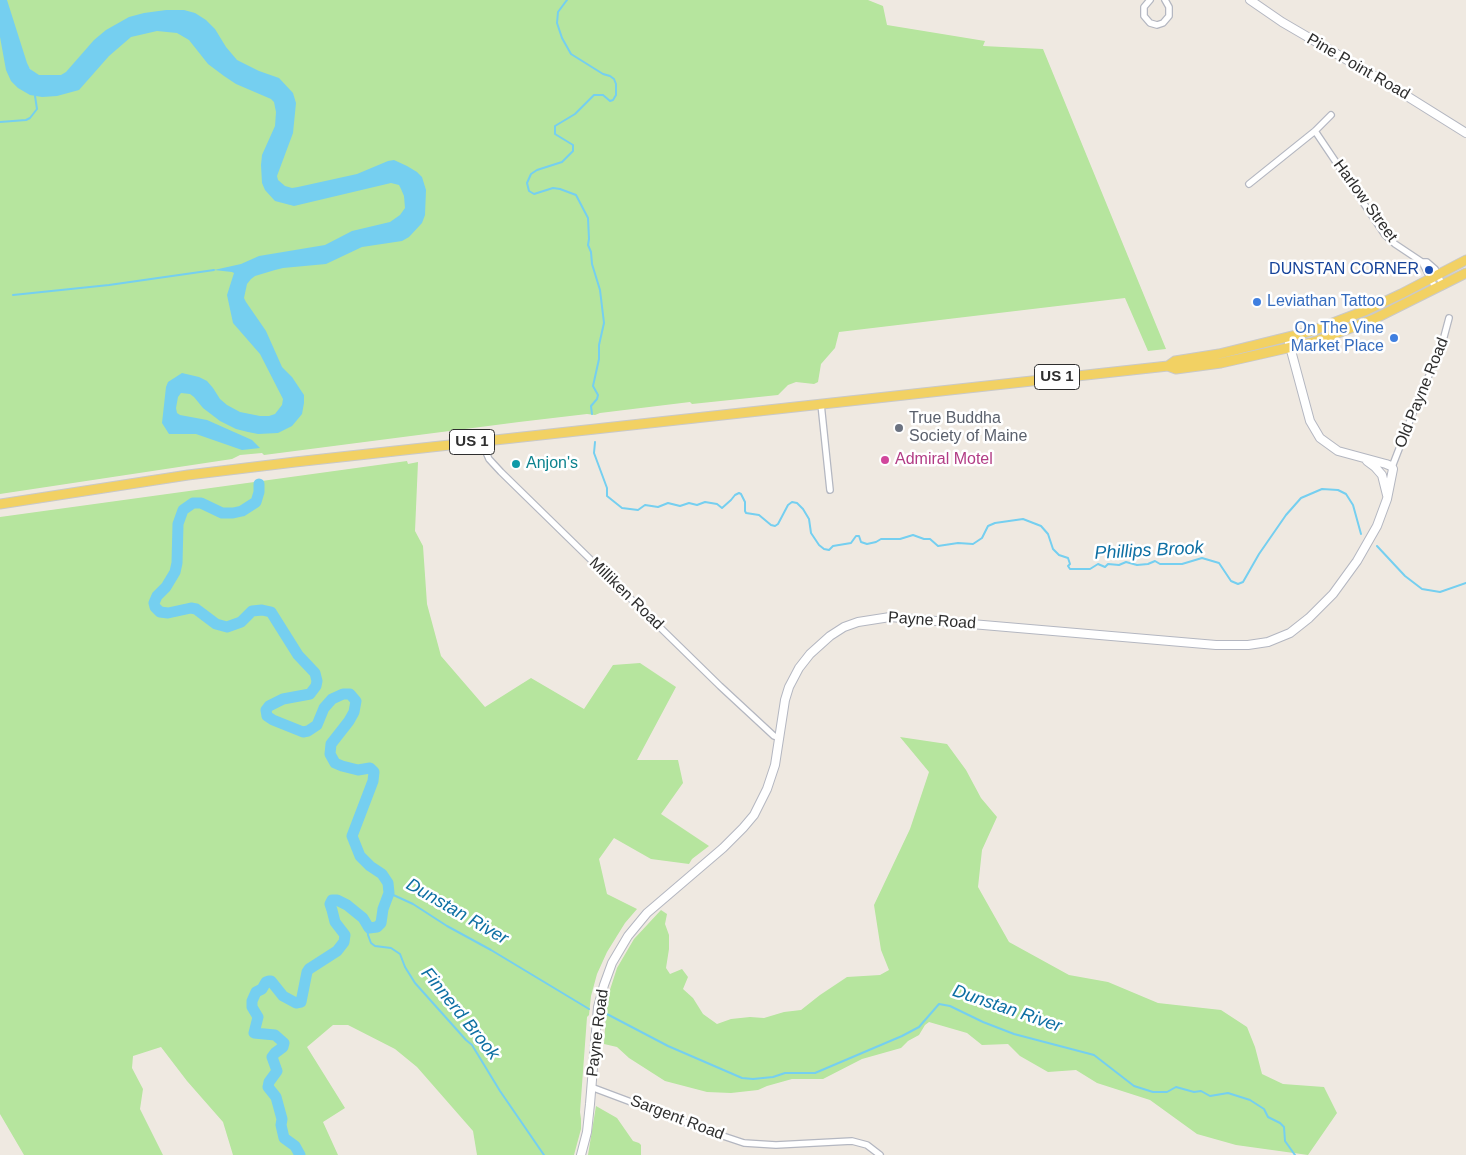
<!DOCTYPE html>
<style>
body{margin:0}
canvas{display:block;background:#efe9e1}
</style>
<canvas width="1466" height="1155"></canvas>
<script>
const g = document.querySelector('canvas').getContext('2d');
g.lineJoin = 'round';
function paint(path, color) {
  g.fillStyle = color;
  g.fill(path, 'evenodd');
}
function poly(rows) {
  const path = new Path2D();
  for (const r of rows) {
    path.moveTo(r[0], r[1]);
    for (let i = 2; i < r.length; i += 2) path.lineTo(r[i], r[i + 1]);
  }
  return path;
}
function strokePath(path, color, width, dash) {
  g.strokeStyle = color;
  g.lineWidth = width;
  g.lineCap = dash ? 'butt' : 'round';
  g.setLineDash(dash || []);
  g.stroke(path);
}
function label(font, color, halo, rows, align = 'center') {
  g.font = font + ' Arial,sans-serif';
  g.lineWidth = 5;
  g.setLineDash([]);
  g.textBaseline = 'middle';
  g.strokeStyle = halo;
  g.fillStyle = color;
  for (const [text, x, y, turn = 0] of rows) {
    g.save();
    g.translate(x, y);
    g.rotate((+turn || 0) * Math.PI / 180);
    g.textAlign = isNaN(turn) ? turn : align;
    if (halo) g.strokeText(text, 0, 0);
    g.fillText(text, 0, 0);
    g.restore();
  }
}
paint(poly([
 [6,0,868,0,883,6,887,25,985,41,983,46,1043,49,1166,349,1148,351,1125,298,839,332,835,348,821,364,818,382,814,384,796,382,788,385,778,395,692,404,690,402,600,413,595,415,587,414,519,422,264,455,262,453,240,455,232,459,0,494,0,36,33,73,27,65],
 [407,461,408,464,418,462,415,531,423,546,427,604,441,656,485,707,531,678,584,709,613,665,640,663,676,687,637,760,678,760,683,783,661,814,709,846,692,859,689,864,651,859,614,838,599,859,607,894,637,909,625,923,607,952,597,974,591,996,589,1015,587,1017,580,1112,581,1119,581,1129,574,1155,477,1155,473,1131,417,1067,395,1049,348,1025,333,1025,307,1047,345,1108,323,1122,338,1155,233,1155,223,1122,187,1081,161,1047,133,1056,132,1068,143,1089,140,1109,163,1155,24,1155,0,1114,0,517],
 [900,737,947,744,966,770,981,798,997,817,982,850,978,887,1009,942,1069,975,1108,982,1158,1003,1221,1010,1247,1027,1255,1047,1262,1074,1283,1084,1324,1087,1337,1113,1308,1155,1236,1145,1197,1134,1150,1100,1097,1083,1076,1070,1048,1072,1020,1056,1008,1044,982,1045,967,1033,929,1022,925,1025,919,1035,908,1041,901,1048,862,1059,823,1079,792,1079,767,1086,758,1090,731,1093,707,1092,665,1081,629,1058,617,1047,604,1044,607,999,617,968,634,939,661,910,667,914,665,924,669,935,669,949,666,968,670,974,682,969,688,977,683,989,693,998,703,1014,717,1024,731,1019,750,1017,764,1018,784,1012,801,1010,820,995,847,977,880,975,889,970,881,950,874,905,910,829,929,772],
 [596,1106,617,1118,633,1141,639,1143,641,1145,641,1155,588,1155]
]), '#b6e59e');
paint(poly([
 [0,0,7,0,27,63,30,69,39,75,61,75,66,72,94,40,106,30,129,17,144,13,166,10,184,10,195,13,206,20,215,29,226,47,237,60,259,71,279,78,293,93,296,103,293,133,277,176,278,180,285,186,292,188,298,187,357,174,388,161,394,160,407,166,417,172,422,177,426,190,425,215,422,223,409,237,402,241,362,247,326,264,283,268,275,270,255,276,251,279,247,284,244,298,246,302,266,331,282,367,292,377,304,395,304,403,302,414,292,426,278,433,258,434,248,432,236,429,220,421,203,408,194,397,190,394,181,393,178,397,176,408,177,413,180,415,207,420,252,440,260,448,242,450,196,434,169,434,162,423,166,387,168,382,182,373,199,377,207,381,213,388,220,399,227,405,240,412,260,416,269,416,275,414,282,405,283,399,260,354,233,323,227,295,234,273,232,272,214,270,241,264,259,256,325,245,352,231,390,222,400,215,405,208,404,196,401,189,399,185,391,183,294,206,275,201,265,190,262,183,261,165,262,155,275,126,276,112,274,102,271,99,236,84,224,76,208,64,189,40,177,33,157,31,131,37,109,56,79,90,57,96,42,97,30,95,18,88,11,81,6,70,0,37]
]), '#75cff0');
strokePath(poly([
 [567,0,558,12,557,23,562,38,571,54,603,74,610,76,614,79,616,84,616,95,613,100,610,101,603,95,594,95,575,114,555,126,555,134,573,145,573,151,562,162,537,170,531,174,527,183,529,191,534,194,553,188,560,189,576,195,588,218,589,239,588,245,591,252,592,264,600,290,604,323,599,345,599,359,593,386,598,395,597,399,591,406,592,414],
 [0,122,26,120,30,118,37,109,35,96],
 [13,295,109,285,214,270],
 [595,442,594,453,607,488,607,496,622,508,638,510,645,505,658,507,668,503,680,506,689,503,697,505,705,502,717,504,722,508,731,500,735,495,739,493,741,494,745,502,745,511,746,513,759,515,771,525,775,526,778,524,788,505,792,502,797,503,803,509,809,519,811,533,819,545,824,549,829,550,833,546,851,543,856,536,859,536,861,542,867,544,876,542,881,539,900,539,913,535,924,539,930,539,938,546,958,543,973,544,982,538,988,526,995,523,1023,519,1041,526,1048,534,1053,549,1059,555,1068,558,1070,564,1068,566,1070,569,1090,569,1098,564,1105,567,1108,564,1119,565,1126,562,1137,565,1148,564,1155,561,1160,564,1182,564,1202,558,1219,563,1231,581,1238,584,1243,582,1259,554,1286,515,1301,498,1322,489,1338,490,1346,494,1353,505,1361,534],
 [1377,546,1405,576,1422,589,1440,592,1466,583],
 [389,893,413,904,447,926,491,950,589,1009],
 [367,926,368,935,371,943,375,946,391,948,400,954,405,967,415,983,466,1040,472,1045,500,1091,544,1155],
 [605,1013,668,1046,742,1078,753,1079,773,1077,785,1073,815,1073,902,1036,919,1027,939,1004,950,1006,983,1022,1014,1034,1094,1055,1134,1086,1153,1092,1167,1092,1176,1087,1194,1092,1201,1091,1210,1096,1228,1093,1250,1100,1264,1109,1268,1117,1280,1123,1284,1127,1285,1141,1295,1155]
]), '#75cff0', 2);
strokePath(poly([
 [259,484,259,492,256,502,242,511,233,513,222,513,201,503,193,503,183,510,178,524,177,563,175,572,166,587,157,596,154,603,155,607,160,612,168,613,191,608,196,609,216,624,227,627,241,622,252,611,262,610,271,612,298,655,315,673,317,681,316,686,310,694,283,699,269,706,266,710,267,716,273,720,303,732,308,731,317,725,324,708,332,699,343,694,350,694,356,701,354,712,349,721,331,744,330,754,335,763,342,766,358,770,370,768,374,772,373,781,352,836,360,856,370,866,382,874,388,883,389,893,383,909,381,923,377,927,369,928,363,918,347,905,337,900,332,900,330,904,332,910,335,922,345,935,344,942,337,951,309,969,307,972,301,1002,296,1003,283,996,271,981,269,981,266,982,262,989,256,992,252,1001,252,1007,258,1017,254,1033,275,1035,284,1043,283,1047,275,1053,272,1057,277,1071,269,1082,268,1087,276,1097,282,1119,281,1125,284,1138,295,1146,300,1155]
]), '#75cff0', 11);
const street = poly([
 [1150,0,1144,7,1144,16,1150,23,1157,25,1163,23,1169,16,1169,7,1165,0],
 [1315,131,1385,235,1395,244,1422,262,1427,262,1435,269,1443,286],
 [1249,184,1315,131,1331,115],
 [1422,262,1436,289],
 [821,404,830,490],
 [481,441,489,459,501,472,720,686,774,736,780,738],
 [1392,467,1416,405,1441,348,1449,318],
 [591,1087,711,1132,744,1143,776,1145,852,1141,867,1145,880,1155]
]);
const secondary = poly([
 [1250,0,1282,22,1378,78,1466,133],
 [1367,461,1375,467,1382,475,1387,495],
 [581,1155,587,1132,590,1104,598,1007,604,985,612,963,628,936,647,913,723,848,743,828,754,815,767,789,775,765,785,700,789,687,799,668,810,654,830,636,844,627,858,622,890,617,1216,645,1248,645,1268,642,1290,633,1309,618,1333,594,1357,561,1377,526,1387,499,1393,469,1391,466,1386,464,1338,451,1320,438,1310,421,1289,343]
]);
const primary = poly([
 [1168,366,1176,369,1221,363,1314,342,1374,319,1466,273],
 [0,504,188,475,295,462,1168,366,1175,361,1219,354,1312,331,1367,310,1401,294,1466,260]
]);
strokePath(street, '#b4b7c1', 8);
strokePath(secondary, '#b4b7c1', 10);
strokePath(primary, '#c9c9c9', 11);
strokePath(street, '#fff', 5.5);
strokePath(secondary, '#fff', 8);
strokePath(primary, '#f2d163', 9);
for (const [x, y, r, color] of [
 [1429,270,5,"#1a4fb4"],
 [1257,302,5,"#3f7fe0"],
 [1394,338,5,"#3f7fe0"],
 [899,428,5,"#6b7280"],
 [885,460,5,"#d1479c"],
 [516,464,5,"#0f9aa8"]
]) {
  const dot = new Path2D();
  dot.arc(x, y, r, 0, 2 * Math.PI);
  g.fillStyle = color;
  g.fill(dot);
  strokePath(dot, '#fff', 2);
}
for (const [x, y, w] of [
 [1057,377,45],
 [472,442,45]
]) {
  const box = new Path2D();
  box.roundRect(x - w / 2, y - 12.5, w, 25, 4);
  g.fillStyle = '#fff';
  g.fill(box);
  strokePath(box, '#2e2e2e', 1);
}
label('bold 15px', '#2e2e2e', null, [
 ["US 1",1057,377],
 ["US 1",472,442]
]);
label('16px', '#2e2e2e', '#fff', [
 ["Pine Point Road",1358,67,30],
 ["Harlow Street",1365,201,54],
 ["Old Payne Road",1422,393,-68],
 ["Milliken Road",626,594,44],
 ["Payne Road",932,621,4],
 ["Payne Road",598,1033,-83],
 ["Sargent Road",677,1118,21]
]);
label('16px', '#164399', '#fff', [
 ["DUNSTAN CORNER",1419,270]
], 'right');
label('16px', '#366cbe', '#fff', [
 ["Leviathan Tattoo",1267,302],
 ["On The Vine",1384,329,"right"],
 ["Market Place",1384,347,"right"]
], 'left');
label('16px', '#5b616d', '#fff', [
 ["True Buddha",909,419],
 ["Society of Maine",909,437]
], 'left');
label('16px', '#b23c85', '#fff', [
 ["Admiral Motel",895,460]
], 'left');
label('16px', '#0d838f', '#fff', [
 ["Anjon's",526,464]
], 'left');
label('italic 18px', '#0d6fa3', '#fff', [
 ["Phillips Brook",1149,551,-3],
 ["Dunstan River",457,912,30],
 ["Dunstan River",1007,1009,19],
 ["Finnerd Brook",460,1014,51]
]);
</script>
